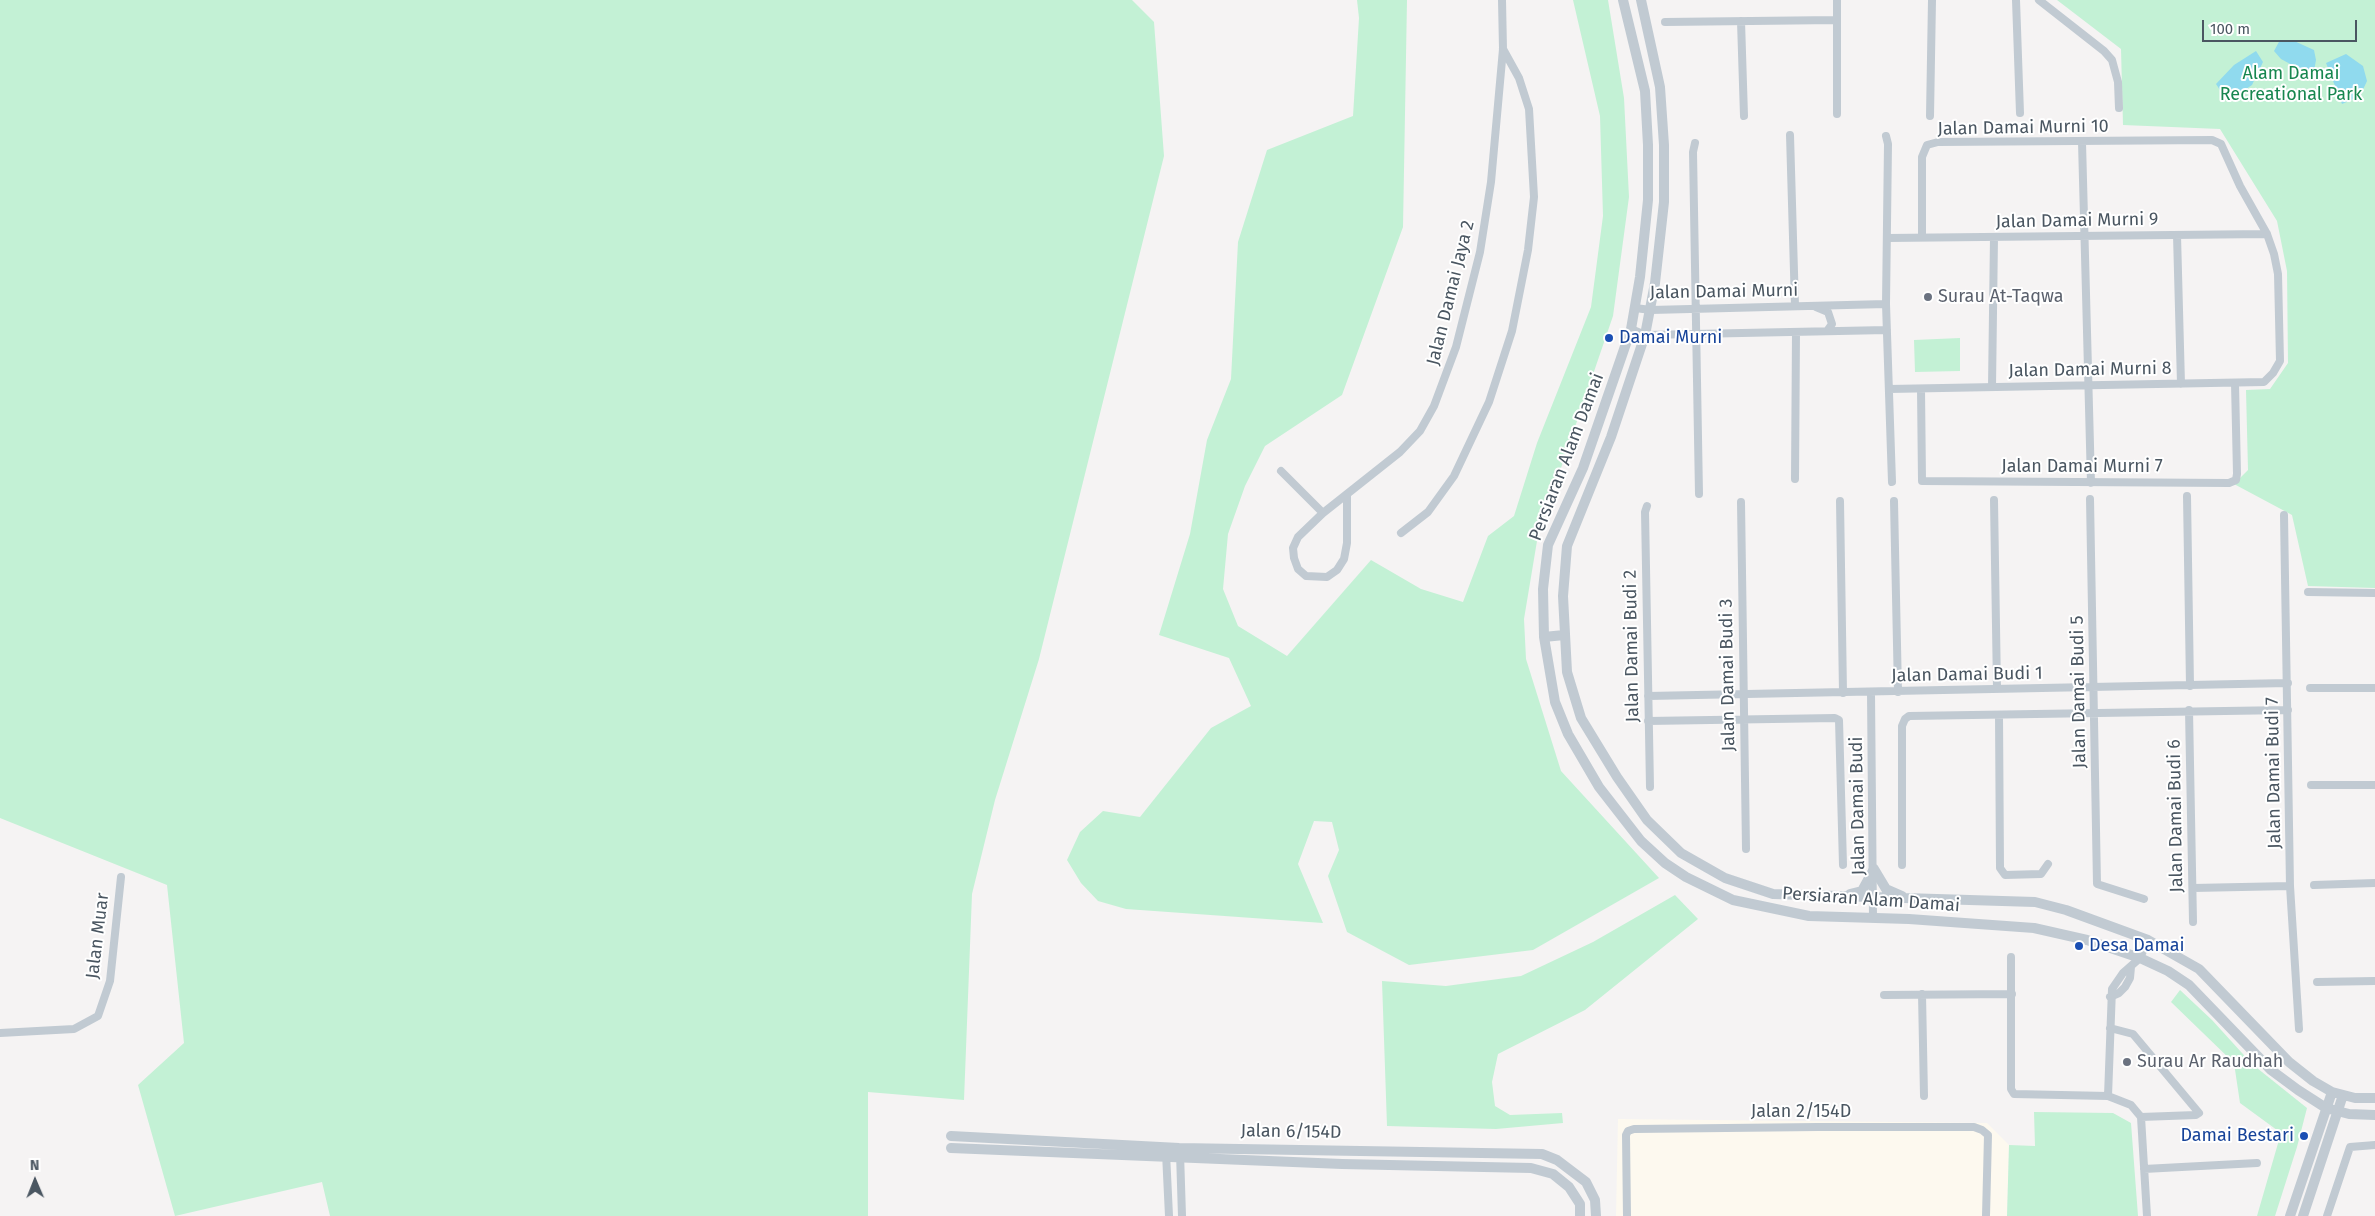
<!DOCTYPE html>
<style>
body{margin:0}
#map{position:relative;width:2375px;height:1216px;overflow:hidden;background:#f5f3f3;font-family:"Fira Sans",sans-serif}
canvas{display:block}
.north{position:absolute;left:10px;top:1156px;width:50px;height:50px;-webkit-text-stroke:4px #fff;paint-order:stroke;rotate:359deg;font-size:14px;font-weight:700;line-height:20px;text-align:center;color:#4a5661}
.north::after{content:'';display:block;margin:auto;width:18px;height:22px;background:#4a5661;clip-path:polygon(50% 0,100% 100%,50% 72%,0 100%)}
.scale{position:absolute;left:2202px;top:20px;width:155px;height:22px;box-sizing:border-box;border:2px solid #4a5661;border-top:0;padding-left:6px;font-size:15px;line-height:18px;white-space:nowrap;color:#4a5661;-webkit-text-stroke:4px #fff;paint-order:stroke}
</style>
<div id="map">
<canvas width="2375" height="1216"></canvas>
<div class="north">N</div>
<div class="scale">100 m</div>
</div>
<script>
const g = document.querySelector('canvas').getContext('2d');
g.lineJoin = 'round';
function paint(path, color) {
  g.fillStyle = color;
  g.fill(path, 'evenodd');
}
function poly(rows) {
  const path = new Path2D();
  for (const r of rows) {
    path.moveTo(r[0], r[1]);
    for (let i = 2; i < r.length; i += 2) path.lineTo(r[i], r[i + 1]);
  }
  return path;
}
function strokePath(path, color, width, dash) {
  g.strokeStyle = color;
  g.lineWidth = width;
  g.lineCap = dash ? 'butt' : 'round';
  g.setLineDash(dash || []);
  g.stroke(path);
}
function label(font, color, halo, rows, align = 'center') {
  g.font = font + ' "Fira Sans",sans-serif';
  g.lineWidth = 4;
  g.setLineDash([]);
  g.textBaseline = 'middle';
  g.strokeStyle = halo;
  g.fillStyle = color;
  for (const [text, x, y, turn = 0] of rows) {
    g.save();
    g.translate(x, y);
    g.rotate((+turn || 0) * Math.PI / 180);
    g.textAlign = isNaN(turn) ? turn : align;
    if (halo) g.strokeText(text, 0, 0);
    g.fillText(text, 0, 0);
    g.restore();
  }
}
paint(poly([
 [1618,1119,1987,1123,2009,1145,2007,1216,1616,1216]
]), '#fdf9ef');
paint(poly([
 [0,0,1132,0,1154,22,1164,156,1039,659,995,800,972,894,964,1100,868,1092,868,1216,330,1216,322,1182,175,1216,138,1085,184,1043,167,885,0,818],
 [1357,0,1407,0,1403,227,1342,395,1265,446,1245,486,1228,534,1223,589,1238,626,1287,656,1371,560,1421,589,1463,602,1488,536,1514,516,1537,443,1591,307,1603,216,1600,116,1573,0,1608,0,1624,98,1629,197,1613,316,1538,535,1524,619,1526,659,1561,771,1659,878,1533,950,1409,965,1347,932,1328,876,1339,850,1332,822,1314,821,1298,864,1323,923,1126,909,1098,901,1081,883,1067,860,1080,832,1103,811,1140,817,1211,728,1251,706,1229,658,1159,635,1190,534,1207,440,1231,379,1238,242,1267,150,1353,116,1359,18],
 [2057,0,2375,0,2375,588,2308,586,2292,515,2234,484,2248,470,2246,390,2270,389,2288,363,2287,271,2277,221,2220,129,2123,125,2121,49],
 [1960,338,1960,371,1915,372,1914,340],
 [1675,895,1698,919,1585,1010,1498,1054,1492,1082,1495,1106,1510,1115,1562,1113,1563,1123,1496,1129,1387,1126,1382,981,1446,986,1521,976,1593,942],
 [2180,990,2212,1020,2252,1064,2307,1108,2297,1147,2275,1216,2257,1216,2281,1133,2240,1103,2234,1063,2171,1002],
 [2034,1112,2113,1113,2131,1123,2138,1216,2007,1216,2009,1145,2035,1146]
]), '#c3f1d5');
paint(poly([
 [2280,40,2292,40,2314,50,2316,60,2314,71,2303,71,2281,59,2274,51],
 [2256,51,2263,62,2252,85,2234,97,2222,93,2216,84,2234,65],
 [2346,54,2363,66,2367,81,2360,96,2342,104,2326,63]
]), '#90daee');
strokePath(poly([
 [1837,0,1837,114],
 [2016,0,2020,113],
 [2039,0,2104,51,2112,60,2118,82,2119,108],
 [1741,21,1744,116],
 [1665,22,1836,20],
 [1930,116,1932,0],
 [1790,135,1795,306],
 [1886,136,1888,144,1886,304,1892,482],
 [2082,142,2091,483],
 [1695,143,1693,152,1699,494],
 [2177,235,2181,384],
 [1888,238,2267,234],
 [1816,307,1828,312,1832,324,1827,331],
 [1635,308,1651,310,1886,304],
 [1631,329,1645,335,1887,330],
 [1992,387,1994,237],
 [1889,389,2264,382,2273,373,2280,361,2278,274,2274,254,2267,234,2240,186,2221,144,2212,140,1938,142,1927,145,1922,157,1922,237],
 [1921,389,1922,481,2229,483,2236,480,2237,474,2235,383],
 [1281,471,1323,513],
 [1795,479,1796,332],
 [1347,496,1347,543,1344,559,1337,570,1327,577,1306,576,1298,569,1294,558,1293,548,1298,537,1323,513,1400,452,1420,431,1434,406,1456,347,1480,252,1491,182,1503,49,1502,0],
 [2187,496,2190,686],
 [2090,499,2097,884,2144,899],
 [1994,500,1997,689],
 [1840,501,1843,693],
 [1894,501,1898,692],
 [1741,502,1746,849],
 [1647,506,1645,512,1650,787],
 [2284,515,2290,886,2299,1029],
 [1401,533,1428,512,1454,476,1489,402,1512,331,1528,250,1534,197,1529,109,1519,78,1503,49],
 [2308,592,2375,593],
 [2310,688,2375,688],
 [1871,693,1873,918],
 [1648,696,2288,683],
 [2189,710,2193,922],
 [1999,715,2000,868,2005,875,2041,874,2048,864],
 [1648,721,1835,718,1839,720,1843,865],
 [2311,785,2375,785],
 [1902,865,1902,726,1905,719,1909,716,2288,710],
 [2314,885,2375,883],
 [2193,888,2290,886],
 [2011,957,2011,1089,2014,1094,2108,1096,2131,1105,2141,1117,2147,1216],
 [2317,982,2375,981],
 [1922,994,1924,1096],
 [1884,995,2012,994],
 [2110,997,2119,993,2125,987,2130,978,2131,967],
 [2110,1028,2133,1034,2199,1113,2196,1115,2141,1117],
 [0,1033,74,1029,98,1016,110,981,121,877],
 [2108,1096,2112,989,2123,973,2140,958,2148,940],
 [1166,1153,1169,1216],
 [1180,1153,1182,1216],
 [2144,1169,2257,1163],
 [1627,1216,1626,1135,1628,1131,1634,1129,1818,1127,1974,1127,1982,1130,1988,1135,1986,1216],
 [2327,1216,2350,1147,2375,1145]
]), '#c1cad2', 8);
strokePath(poly([
 [1623,0,1645,91,1648,145,1648,200,1640,277,1631,329,1620,361,1583,468,1548,545,1543,589,1544,637,1555,702,1568,734,1599,787,1641,841,1665,863,1686,877,1733,900,1809,916,1909,919,2034,928,2087,940,2140,958,2168,971,2189,985,2271,1070,2298,1090,2326,1108,2349,1114,2375,1115],
 [1641,0,1660,87,1664,145,1664,202,1655,283,1645,335,1611,437,1567,546,1563,596,1567,672,1581,718,1617,777,1647,820,1681,853,1725,878,1773,894,2035,902,2066,910,2148,940,2199,969,2289,1062,2313,1081,2332,1092,2355,1098,2375,1098],
 [1544,637,1564,635],
 [1850,894,1862,891,1874,869,1886,889,1902,896],
 [951,1136,1179,1148,1542,1154,1557,1160,1586,1182,1595,1200,1596,1216],
 [951,1148,1342,1164,1531,1168,1553,1174,1569,1187,1580,1204,1580,1216],
 [2290,1216,2332,1092],
 [2303,1216,2343,1095]
]), '#c1cad2', 10);
for (const [x, y, r, color] of [
 [1928,297,5,"#6b7280"],
 [1609,338,5,"#1a4fb4"],
 [2079,946,5,"#1a4fb4"],
 [2127,1062,5,"#6b7280"],
 [2304,1136,5,"#1a4fb4"]
]) {
  const dot = new Path2D();
  dot.arc(x, y, r, 0, 2 * Math.PI);
  g.fillStyle = color;
  g.fill(dot);
  strokePath(dot, '#fff', 2);
}
label('18px', '#17864f', '#fff', [
 ["Alam Damai",2291,74],
 ["Recreational Park",2291,95]
]);
label('18px', '#4a5661', '#fff', [
 ["Jalan Damai Murni 10",2023,128,-1],
 ["Jalan Damai Murni 9",2077,221,-1],
 ["Jalan Damai Murni",1724,292,-1],
 ["Jalan Damai Jaya 2",1451,293,-76],
 ["Jalan Damai Murni 8",2090,370,-1],
 ["Persiaran Alam Damai",1567,457,-69],
 ["Jalan Damai Murni 7",2082,467],
 ["Jalan Damai Budi 2",1632,646,-91],
 ["Jalan Damai Budi 3",1728,675,-91],
 ["Jalan Damai Budi 1",1967,675,-1],
 ["Jalan Damai Budi 5",2079,692,-91],
 ["Jalan Damai Budi 7",2274,773,-91],
 ["Jalan Damai Budi",1858,806,-91],
 ["Jalan Damai Budi 6",2176,816,-91],
 ["Persiaran Alam Damai",1871,900,4],
 ["Jalan Muar",98,936,-83],
 ["Jalan 2/154D",1801,1112],
 ["Jalan 6/154D",1291,1132,1]
]);
label('18px', '#5b616d', '#fff', [
 ["Surau At-Taqwa",1938,297],
 ["Surau Ar Raudhah",2137,1062]
], 'left');
label('18px', '#164399', '#fff', [
 ["Damai Murni",1619,338],
 ["Desa Damai",2089,946],
 ["Damai Bestari",2294,1136,"right"]
], 'left');
</script>
